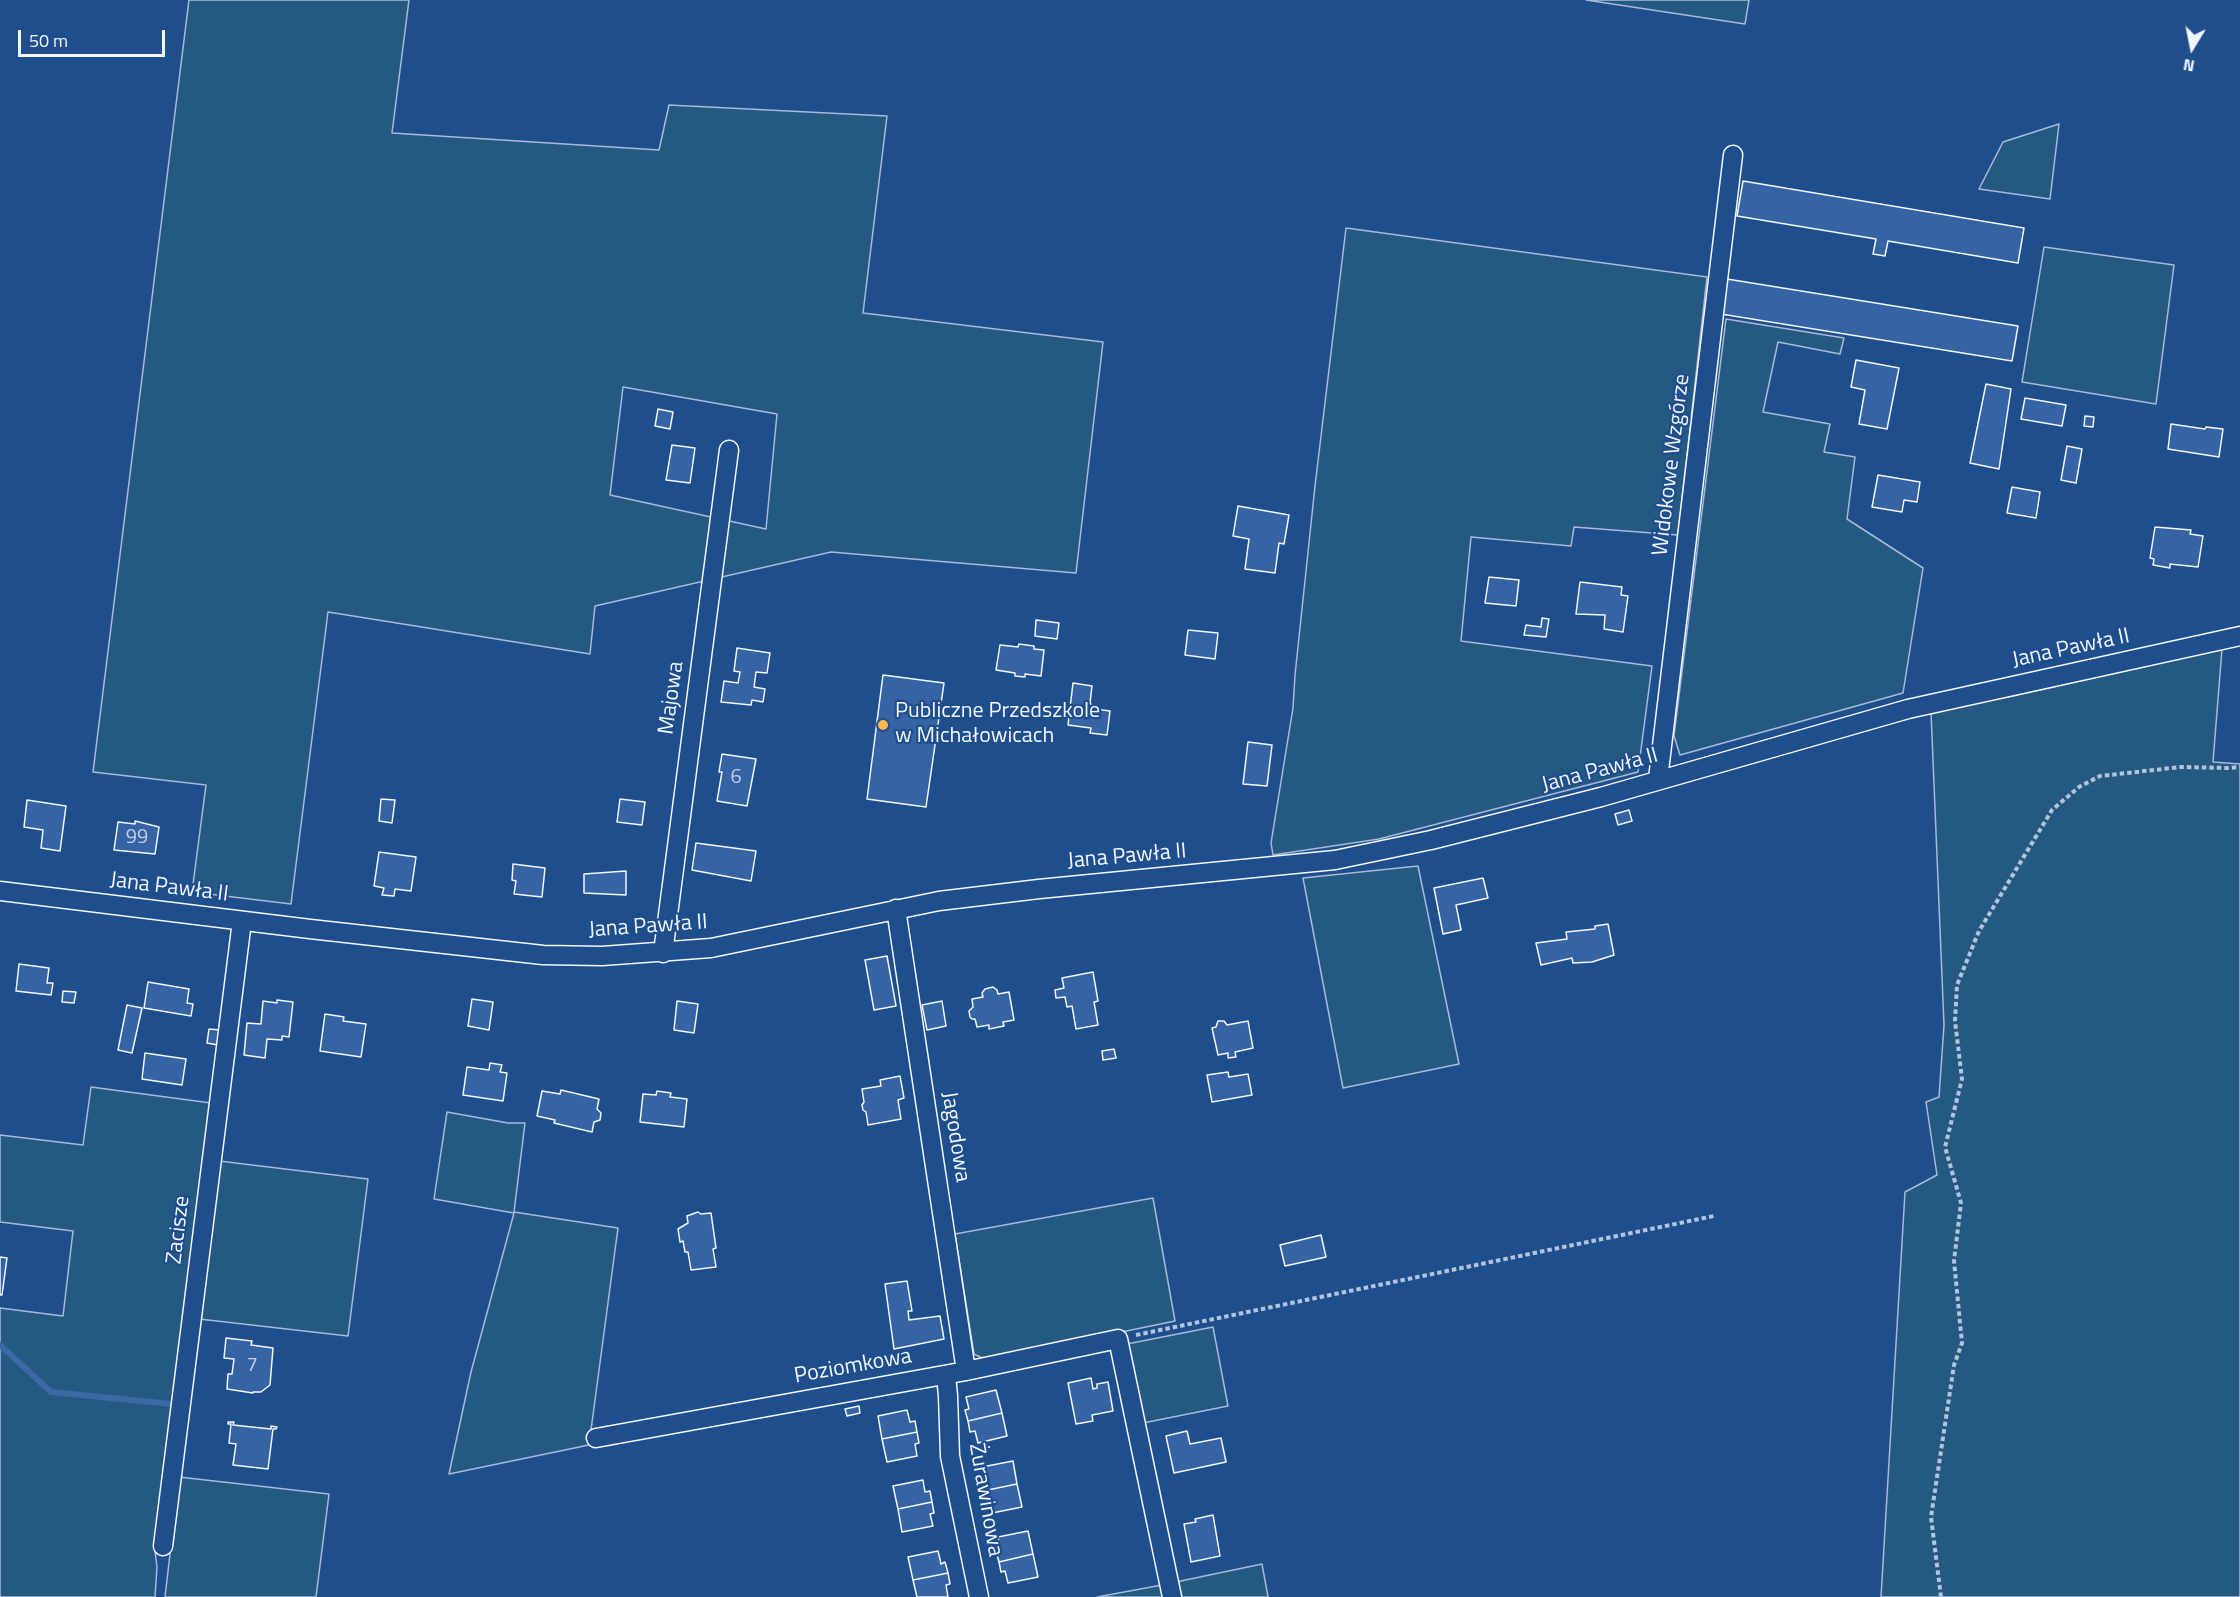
<!DOCTYPE html>
<meta charset="utf-8">
<style>
body{margin:0}
#map{position:relative;width:2240px;height:1597px;overflow:hidden;background:#1f4e8c;font-family:"Titillium Web",sans-serif}
canvas{display:block}
.north{position:absolute;left:2162px;top:18px;width:60px;height:60px;-webkit-text-stroke:4px #1f4e8c;paint-order:stroke;rotate:190deg;font-size:16px;font-weight:700;line-height:24px;text-align:center;color:#f2f6ff}
.north::after{content:'';display:block;margin:auto;width:21px;height:27px;background:#f2f6ff;clip-path:polygon(50% 0,100% 100%,50% 72%,0 100%)}
.scale{position:absolute;left:18px;top:30px;width:147px;height:27px;box-sizing:border-box;border:3px solid #f2f6ff;border-top:0;padding-left:8px;font-size:18px;line-height:21px;white-space:nowrap;color:#f2f6ff;-webkit-text-stroke:4px #1f4e8c;paint-order:stroke}
</style>
<div id="map">
<canvas width="2240" height="1597"></canvas>
<div class="north">N</div>
<div class="scale">50 m</div>
</div>
<script>
const g = document.querySelector('canvas').getContext('2d');
g.lineJoin = 'round';
function paint(path, color) {
  g.fillStyle = color;
  g.fill(path, 'evenodd');
}
function poly(rows) {
  const path = new Path2D();
  for (const r of rows) {
    path.moveTo(r[0], r[1]);
    for (let i = 2; i < r.length; i += 2) path.lineTo(r[i], r[i + 1]);
  }
  return path;
}
function strokePath(path, color, width, dash) {
  g.strokeStyle = color;
  g.lineWidth = width;
  g.lineCap = dash ? 'butt' : 'round';
  g.setLineDash(dash || []);
  g.stroke(path);
}
function label(font, color, halo, rows, align = 'center') {
  g.font = font + ' "Titillium Web",sans-serif';
  g.lineWidth = 4.5;
  g.setLineDash([]);
  g.textBaseline = 'middle';
  g.strokeStyle = halo;
  g.fillStyle = color;
  for (const [text, x, y, turn = 0] of rows) {
    g.save();
    g.translate(x, y);
    g.rotate((+turn || 0) * Math.PI / 180);
    g.textAlign = isNaN(turn) ? turn : align;
    if (halo) g.strokeText(text, 0, 0);
    g.fillText(text, 0, 0);
    g.restore();
  }
}
const green = poly([
 [189,0,409,0,392,133,659,150,669,105,887,116,863,313,1103,342,1076,573,831,552,595,606,590,654,328,612,291,904,192,892,206,785,93,772,189,0],
 [623,387,777,414,766,529,610,495,623,387],
 [1586,0,1749,0,1745,24,1586,0],
 [2059,124,2050,199,1979,189,2003,142,2059,124],
 [1346,228,1707,277,1678,535,1574,527,1571,546,1471,537,1461,641,1652,666,1638,772,1379,839,1273,855,1271,843,1293,708,1295,675,1315,486,1346,228],
 [2044,247,2174,265,2156,404,2022,382,2044,247],
 [1726,319,1844,338,1840,354,1778,342,1763,412,1830,424,1824,452,1855,457,1847,519,1923,568,1903,693,1680,755,1674,736,1726,319],
 [2222,649,2213,762,2240,764,2240,1597,1881,1597,1905,1192,1937,1175,1926,1102,1939,1097,1944,1025,1931,712,2013,696,2222,649],
 [1418,866,1459,1064,1343,1088,1303,878,1418,866],
 [91,1087,211,1103,177,1394,154,1543,157,1567,155,1597,0,1597,0,1308,63,1316,73,1231,0,1222,0,1135,83,1145,91,1087],
 [447,1112,508,1123,525,1123,514,1212,618,1228,589,1445,449,1474,471,1372,514,1213,434,1199,447,1112],
 [219,1161,368,1179,348,1336,199,1319,219,1161],
 [1153,1198,1175,1321,986,1360,974,1354,955,1234,1153,1198],
 [1213,1327,1228,1406,1143,1423,1127,1344,1213,1327],
 [179,1477,329,1494,316,1597,165,1597,179,1477],
 [1262,1564,1268,1597,1179,1597,1176,1582,1262,1564],
 [1162,1585,1164,1597,1097,1597,1162,1585]
]);
paint(green, '#245a82');
strokePath(green, '#a8bbd7', 1.5);
strokePath(poly([
 [0,1345,51,1392,171,1404]
]), '#3b69a3', 6);
const building = poly([
 [1743,181,2024,228,2018,263,1888,241,1885,256,1873,254,1876,239,1737,216,1743,181],
 [1727,279,2018,326,2012,361,1721,314,1727,279],
 [1856,360,1899,368,1887,429,1859,424,1865,390,1851,387,1856,360],
 [1986,384,2011,389,1999,469,1970,463,1986,384],
 [2025,398,2066,405,2062,426,2021,419,2025,398],
 [658,409,673,412,670,429,655,426,658,409],
 [2085,416,2094,417,2093,427,2084,426,2085,416],
 [2171,424,2205,429,2206,427,2223,429,2219,457,2168,449,2171,424],
 [672,445,695,448,690,483,666,480,672,445],
 [2067,446,2082,449,2076,483,2061,480,2067,446],
 [1878,475,1920,482,1917,502,1904,500,1902,512,1872,507,1878,475],
 [2012,487,2040,492,2036,518,2007,513,2012,487],
 [1238,506,1289,515,1284,544,1279,543,1275,573,1245,569,1249,539,1233,536,1238,506],
 [2155,527,2191,530,2190,534,2203,536,2198,567,2170,564,2170,568,2153,565,2154,559,2150,558,2155,527],
 [1489,577,1519,580,1516,606,1485,603,1489,577],
 [1580,582,1622,587,1621,595,1628,596,1623,632,1604,629,1605,615,1576,614,1580,582],
 [1542,618,1549,619,1546,637,1524,635,1526,625,1541,627,1542,618],
 [1036,620,1059,623,1057,639,1035,636,1036,620],
 [1188,630,1218,633,1215,659,1185,655,1188,630],
 [1019,644,1034,646,1034,649,1044,650,1041,676,1025,674,1025,677,1015,676,1015,673,996,670,1000,645,1018,647,1019,644],
 [737,648,770,653,767,673,756,672,754,687,765,689,763,702,752,700,751,705,721,702,724,681,738,683,740,672,734,671,737,648],
 [883,675,944,683,926,807,867,799,883,675],
 [1073,683,1092,686,1090,703,1095,709,1110,711,1107,735,1090,733,1091,728,1068,725,1073,683],
 [1248,742,1272,745,1267,786,1243,784,1248,742],
 [722,754,756,759,747,806,717,801,722,772,719,772,722,754],
 [381,799,395,800,392,823,379,821,381,799],
 [620,799,645,802,642,825,617,822,620,799],
 [27,800,66,806,60,851,41,848,43,830,24,827,27,800],
 [1629,810,1632,821,1618,825,1615,814,1629,810],
 [135,821,159,827,155,854,114,850,118,822,135,824,135,821],
 [696,843,756,851,751,881,692,870,696,843],
 [379,852,416,857,411,891,395,889,394,896,382,895,384,888,374,886,379,852],
 [513,864,545,868,542,897,514,894,516,881,512,880,513,864],
 [626,871,626,895,584,893,584,874,626,871],
 [1483,878,1488,898,1456,905,1461,930,1443,934,1434,888,1483,878],
 [1608,924,1614,955,1592,962,1573,963,1572,958,1541,965,1536,943,1567,939,1566,932,1595,929,1595,926,1608,924],
 [887,956,896,1006,874,1010,865,960,887,956],
 [19,964,49,968,47,983,53,983,51,995,16,991,19,964],
 [1093,972,1098,1001,1094,1002,1098,1025,1076,1029,1072,1006,1067,1007,1065,997,1056,998,1055,990,1064,988,1062,978,1093,972],
 [148,982,189,989,187,1003,193,1004,191,1016,144,1008,148,982],
 [993,987,997,990,998,994,1009,992,1014,1020,1003,1022,1004,1026,989,1029,989,1025,977,1027,975,1019,972,1019,970,1017,969,1011,973,1007,972,999,983,997,982,993,985,989,993,987],
 [63,991,76,992,74,1003,62,1002,63,991],
 [472,999,493,1002,489,1030,468,1026,472,999],
 [277,1000,293,1002,289,1037,282,1036,282,1040,267,1039,265,1058,244,1055,247,1023,261,1024,263,1001,277,1003,277,1000],
 [677,1001,698,1004,694,1033,674,1030,677,1001],
 [942,1001,946,1026,927,1030,922,1005,942,1001],
 [127,1005,142,1008,132,1053,118,1050,127,1005],
 [325,1014,344,1017,343,1021,366,1024,361,1057,320,1051,325,1014],
 [1218,1021,1224,1021,1227,1025,1248,1021,1253,1048,1235,1052,1236,1057,1228,1058,1228,1053,1218,1055,1212,1028,1216,1027,1218,1021],
 [209,1029,220,1030,218,1045,207,1043,209,1029],
 [1114,1049,1116,1058,1103,1060,1102,1051,1114,1049],
 [145,1053,186,1059,182,1085,142,1079,145,1053],
 [490,1063,502,1065,500,1072,507,1073,503,1101,463,1095,467,1067,489,1070,490,1063],
 [1228,1072,1229,1077,1248,1074,1252,1095,1212,1102,1207,1075,1228,1072],
 [900,1076,904,1098,898,1100,901,1119,868,1125,866,1112,863,1110,862,1105,864,1102,862,1089,881,1086,880,1080,900,1076],
 [561,1090,599,1099,597,1109,601,1113,600,1120,594,1122,592,1132,554,1123,555,1120,537,1116,542,1091,560,1094,561,1090],
 [657,1091,671,1093,670,1097,687,1099,684,1127,640,1122,643,1094,656,1095,657,1091],
 [698,1212,701,1214,711,1213,716,1248,713,1249,716,1267,691,1270,688,1252,685,1252,683,1241,680,1242,678,1229,688,1223,687,1216,698,1212],
 [1321,1235,1326,1257,1285,1266,1280,1245,1321,1235],
 [0,1257,7,1258,2,1295,0,1295,0,1257],
 [907,1281,912,1311,908,1311,909,1320,940,1316,944,1339,894,1349,885,1284,907,1281],
 [226,1338,252,1341,251,1345,273,1348,270,1385,261,1392,253,1392,253,1393,227,1389,228,1374,232,1374,234,1359,224,1358,226,1338],
 [1091,1378,1093,1389,1097,1388,1097,1384,1108,1382,1113,1411,1092,1415,1093,1421,1076,1424,1068,1383,1091,1378],
 [996,1390,1002,1413,968,1421,965,1410,969,1409,966,1397,996,1390],
 [859,1406,860,1413,847,1416,845,1409,859,1406],
 [907,1410,910,1422,915,1421,917,1432,882,1439,878,1416,907,1410],
 [1002,1413,1007,1436,978,1443,975,1431,970,1432,968,1421,1002,1413],
 [228,1422,234,1422,233,1425,271,1429,271,1426,277,1427,276,1429,273,1429,268,1469,233,1465,236,1444,229,1443,231,1424,228,1424,228,1422],
 [1187,1431,1190,1444,1221,1438,1226,1462,1174,1473,1166,1436,1187,1431],
 [917,1432,919,1443,915,1444,917,1456,887,1462,882,1439,917,1432],
 [1013,1461,1017,1484,983,1491,980,1480,985,1479,982,1467,1013,1461],
 [923,1480,925,1492,930,1491,932,1502,898,1509,893,1486,923,1480],
 [1017,1484,1022,1507,992,1513,989,1501,985,1502,983,1491,1017,1484],
 [932,1502,934,1513,930,1514,933,1526,902,1532,898,1509,932,1502],
 [1213,1515,1220,1556,1191,1562,1184,1524,1196,1522,1195,1519,1213,1515],
 [1028,1531,1033,1554,999,1562,996,1551,1000,1550,998,1537,1028,1531],
 [938,1551,941,1564,945,1562,948,1573,913,1580,908,1557,938,1551],
 [1033,1554,1038,1577,1008,1583,1005,1571,1001,1572,999,1562,1033,1554],
 [948,1573,950,1584,946,1585,948,1597,917,1597,913,1580,948,1573]
]);
paint(building, '#3563a3');
strokePath(building, '#f2f6ff', 1.5);
const minor = poly([
 [1658,779,1733,155],
 [0,891,310,929,543,955,602,956,711,948,939,901,1039,889,1335,860,1431,840,1601,797,1908,709,2240,636],
 [896,909,966,1371],
 [663,953,729,450],
 [946,1375,948,1396,950,1456,979,1597],
 [596,1438,966,1371,1118,1339,1172,1597],
 [163,1546,242,921]
]);
strokePath(minor, '#f2f6ff', 21);
strokePath(poly([
 [1136,1335,1714,1216],
 [1941,1597,1931,1517,1954,1365,1962,1343,1954,1261,1961,1203,1945,1147,1962,1079,1955,1021,1957,985,1979,931,2052,810,2079,787,2100,776,2181,767,2228,768,2240,767]
]), '#b3c4dc', 4, [4.5, 3]);
strokePath(minor, '#1f4e8c', 18);
for (const [x, y, r, color] of [
 [883,725,6,"#ffb74d"]
]) {
  const dot = new Path2D();
  dot.arc(x, y, r, 0, 2 * Math.PI);
  g.fillStyle = color;
  g.fill(dot);
  strokePath(dot, '#1f4e8c', 2);
}
label('20px', '#c3d1e8', null, [
 ["6",736,778],
 ["99",137,838],
 ["7",252,1366]
]);
label('22px', '#f2f6ff', '#1f4e8c', [
 ["Widokowe Wzgórze",1672,465,-83],
 ["Jana Pawła II",2071,649,-12],
 ["Majowa",672,698,-82],
 ["Jana Pawła II",1600,771,-15],
 ["Jana Pawła II",1127,857,-5],
 ["Jana Pawła II",169,888,7],
 ["Jana Pawła II",648,927,-4],
 ["Jagodowa",955,1137,81],
 ["Zacisze",179,1230,-83],
 ["Poziomkowa",853,1367,-10],
 ["Żurawinowa",985,1500,80]
]);
label('22px', '#f2f6ff', '#1f4e8c', [
 ["Publiczne Przedszkole",895,712],
 ["w Michałowicach",895,737]
], 'left');
</script>
